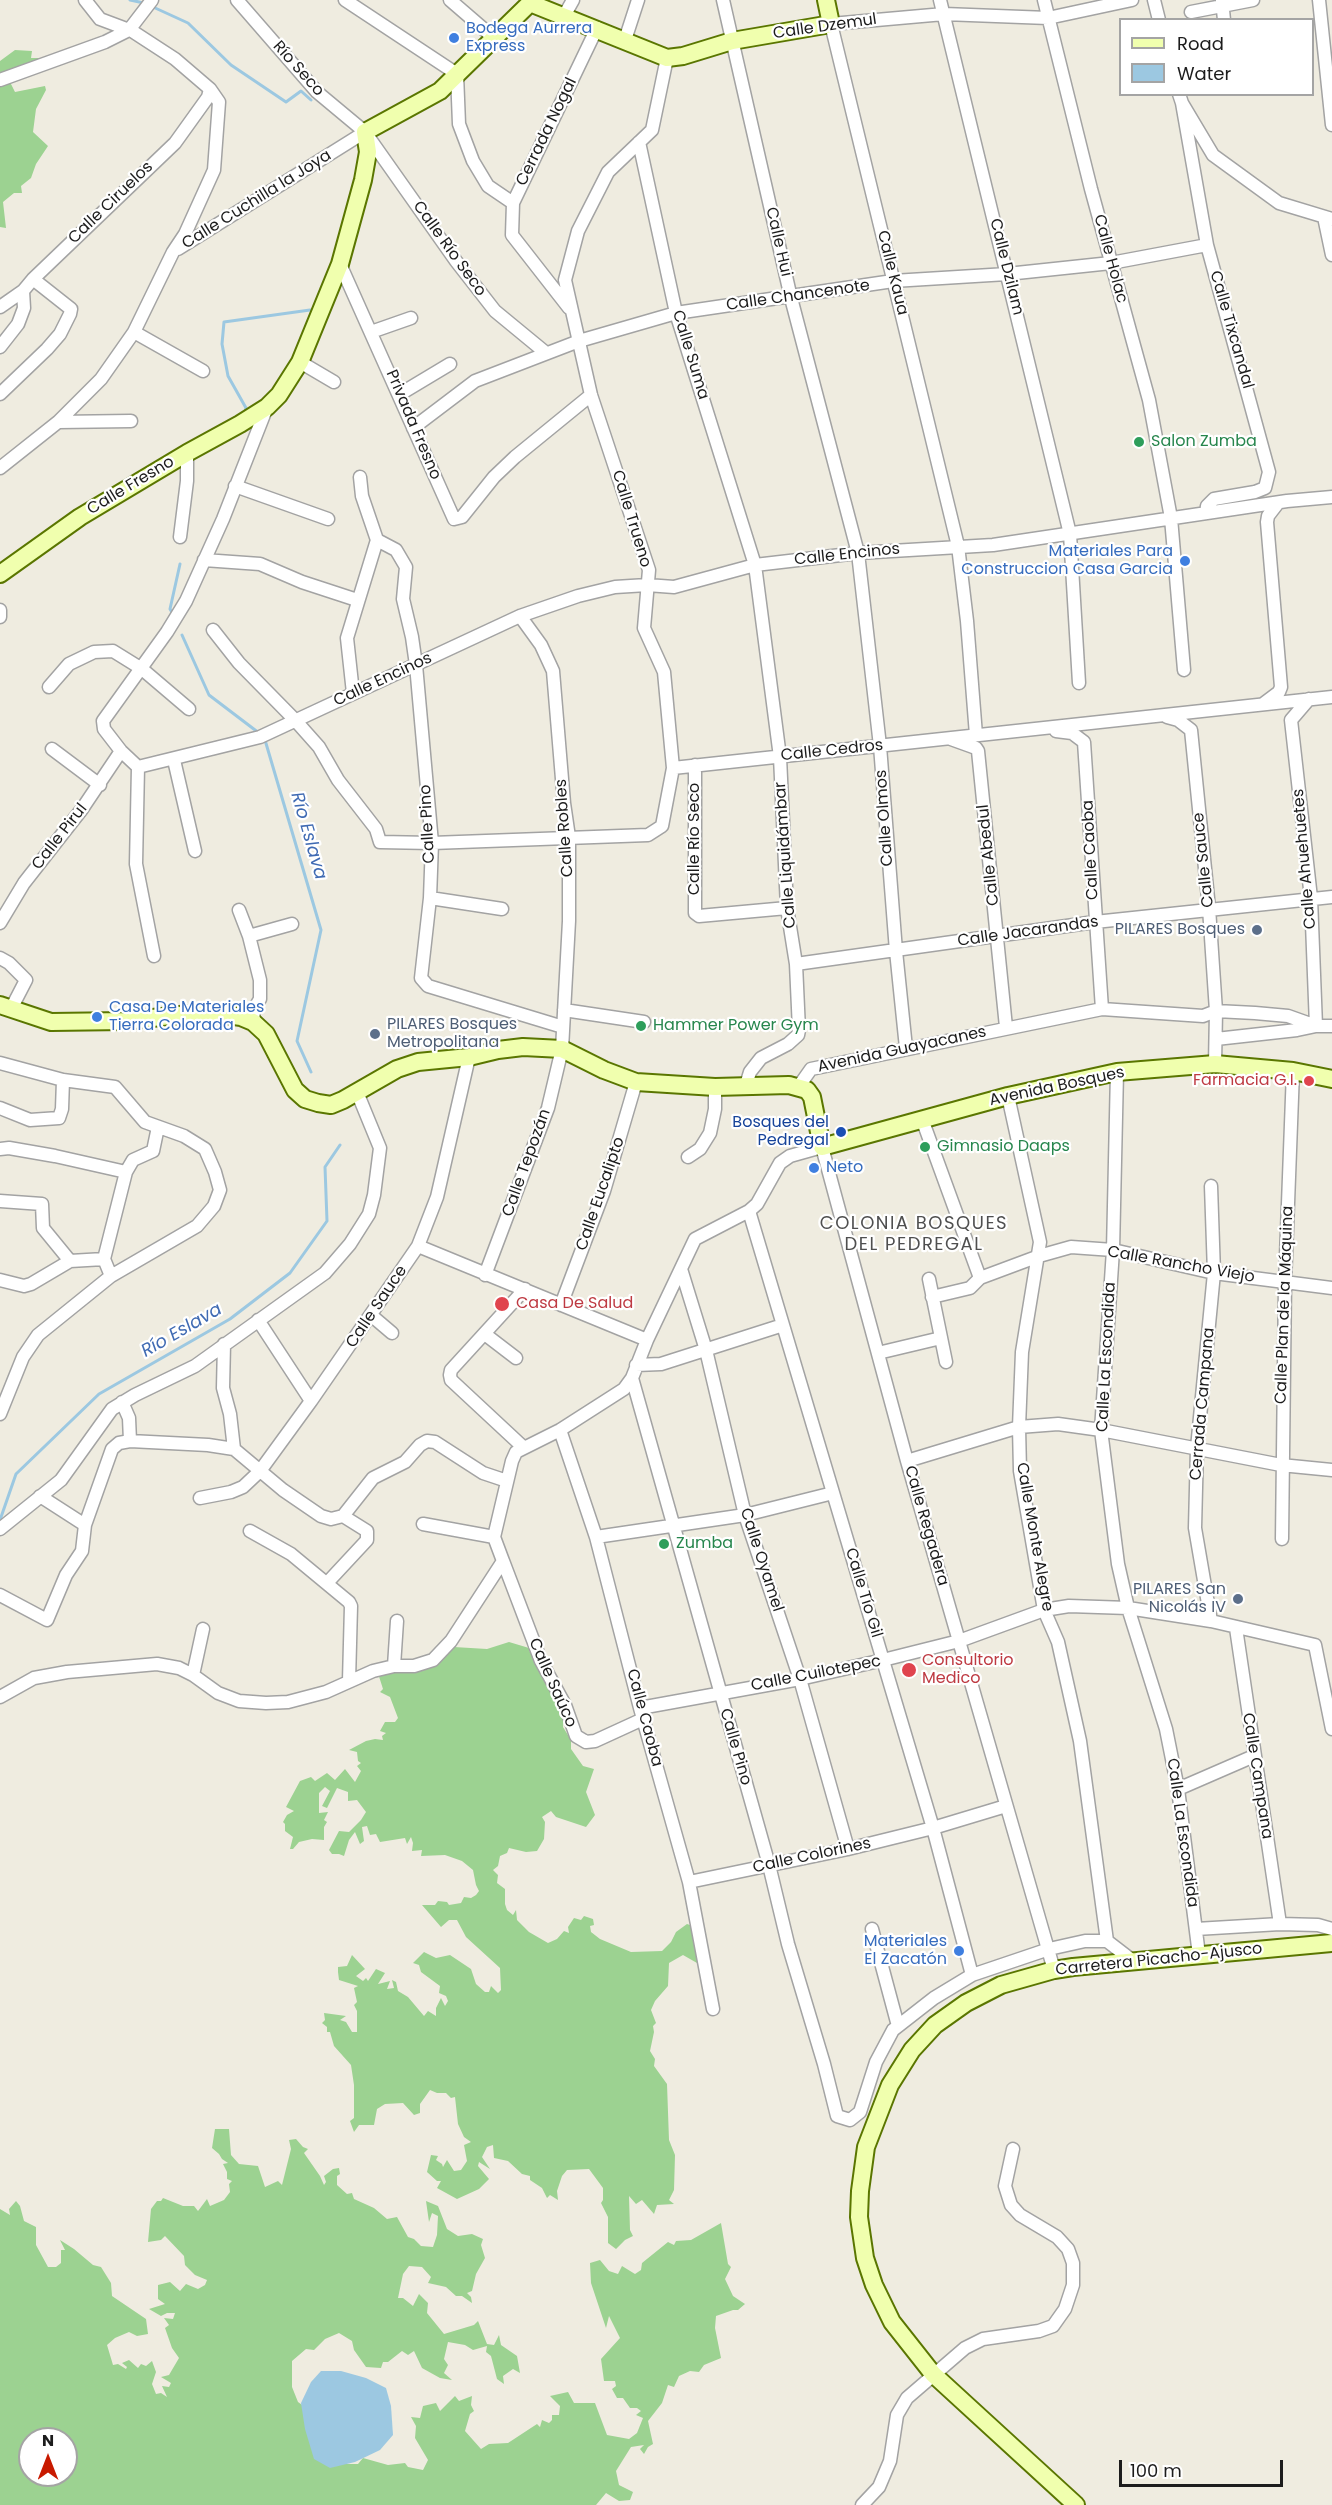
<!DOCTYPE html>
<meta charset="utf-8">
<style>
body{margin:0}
#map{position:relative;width:1332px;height:2505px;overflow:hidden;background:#efece0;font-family:Poppins,sans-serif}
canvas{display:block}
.legend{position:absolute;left:1119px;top:18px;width:195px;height:78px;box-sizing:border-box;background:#fff;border:2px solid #a4a4a4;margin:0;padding:8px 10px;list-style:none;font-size:18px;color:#1c1c1c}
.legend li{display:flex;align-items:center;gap:12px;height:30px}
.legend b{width:30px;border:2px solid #a4a4a4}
.north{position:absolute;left:18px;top:2427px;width:60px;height:60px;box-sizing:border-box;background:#fff;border:2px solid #a4a4a4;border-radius:50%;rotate:0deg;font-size:16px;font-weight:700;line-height:24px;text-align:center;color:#1c1c1c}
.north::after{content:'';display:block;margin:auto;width:21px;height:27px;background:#c81a00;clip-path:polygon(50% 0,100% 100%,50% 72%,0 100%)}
.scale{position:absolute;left:1119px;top:2460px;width:164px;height:27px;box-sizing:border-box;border:3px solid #1c1c1c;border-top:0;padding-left:8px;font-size:18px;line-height:21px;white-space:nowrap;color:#1c1c1c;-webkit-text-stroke:4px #fff;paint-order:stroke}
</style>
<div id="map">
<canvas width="1332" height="2505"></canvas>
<ul class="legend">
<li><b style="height:8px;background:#f0ffae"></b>Road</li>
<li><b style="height:16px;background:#9cc8e1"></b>Water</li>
</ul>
<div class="north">N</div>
<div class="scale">100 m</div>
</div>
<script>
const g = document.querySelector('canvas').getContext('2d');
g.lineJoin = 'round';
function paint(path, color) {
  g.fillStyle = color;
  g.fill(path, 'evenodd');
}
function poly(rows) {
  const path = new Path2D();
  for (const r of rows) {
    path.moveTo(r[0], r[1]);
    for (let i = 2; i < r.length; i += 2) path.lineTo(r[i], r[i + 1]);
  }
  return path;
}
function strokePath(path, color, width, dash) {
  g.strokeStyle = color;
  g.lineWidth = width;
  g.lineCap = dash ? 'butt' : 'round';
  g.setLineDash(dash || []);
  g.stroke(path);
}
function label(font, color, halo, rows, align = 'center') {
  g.font = font + ' Poppins,sans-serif';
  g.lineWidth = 4.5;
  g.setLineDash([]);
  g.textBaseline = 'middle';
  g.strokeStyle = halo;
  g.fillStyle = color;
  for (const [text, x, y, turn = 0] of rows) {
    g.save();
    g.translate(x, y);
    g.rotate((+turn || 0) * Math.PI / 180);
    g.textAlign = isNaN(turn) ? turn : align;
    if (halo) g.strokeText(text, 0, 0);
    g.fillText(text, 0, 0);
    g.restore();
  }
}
paint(poly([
 [15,50,32,51,31,58,41,58,41,64,10,82,15,92,45,86,46,90,36,109,33,132,48,146,36,164,31,178,21,186,22,193,14,193,3,202,6,228,0,227,0,61],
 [447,1642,454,1647,487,1649,509,1642,529,1648,529,1651,537,1656,546,1674,565,1691,571,1701,564,1712,563,1727,571,1740,571,1749,583,1766,594,1769,586,1792,595,1815,586,1827,556,1817,551,1811,542,1817,545,1822,544,1839,537,1851,526,1852,509,1848,507,1853,500,1856,498,1866,493,1870,498,1875,497,1883,505,1889,505,1904,507,1910,513,1915,516,1910,517,1920,529,1932,548,1943,557,1939,564,1931,569,1933,568,1927,574,1918,581,1920,584,1916,593,1919,594,1925,590,1926,591,1932,600,1939,631,1952,662,1951,671,1942,676,1932,687,1924,696,1927,706,1949,697,1963,683,1955,669,1963,668,1986,655,2001,651,2010,656,2023,653,2026,654,2032,650,2051,655,2059,654,2066,667,2084,669,2140,675,2155,674,2190,669,2200,674,2204,657,2205,654,2214,642,2200,636,2204,629,2196,630,2230,633,2236,625,2240,616,2249,608,2243,608,2217,601,2203,603,2200,603,2188,589,2169,567,2170,562,2176,557,2191,558,2200,550,2195,547,2198,542,2188,530,2180,530,2176,522,2174,508,2161,494,2158,493,2145,487,2147,482,2157,490,2169,479,2162,478,2166,489,2179,479,2189,457,2199,437,2188,441,2181,437,2181,427,2172,431,2155,438,2156,436,2160,442,2164,443,2167,447,2160,454,2171,461,2170,467,2161,464,2145,471,2142,464,2137,458,2124,455,2097,451,2098,446,2093,437,2093,430,2090,420,2104,420,2113,414,2115,403,2103,385,2104,377,2109,374,2125,359,2125,354,2132,350,2121,354,2118,354,2085,351,2065,334,2046,330,2032,327,2032,327,2027,322,2023,325,2020,324,2013,346,2016,340,2020,346,2022,352,2032,357,2032,357,2011,354,2005,357,2002,354,1988,358,1986,339,1980,338,1972,338,1967,347,1966,352,1955,365,1969,356,1976,363,1981,366,1978,368,1981,376,1969,385,1973,378,1984,390,1981,387,1989,394,1988,392,1980,396,1982,398,1991,408,1997,424,2016,428,2011,436,2016,436,2008,441,1998,445,2006,448,2001,446,1996,439,1993,440,1986,421,1972,419,1965,413,1963,424,1952,436,1958,450,1955,471,1969,476,1984,485,1992,489,1992,491,1986,498,1993,501,1990,500,1968,466,1937,457,1920,449,1920,441,1927,422,1905,435,1905,438,1901,447,1902,449,1905,461,1903,464,1897,471,1898,476,1895,479,1891,476,1885,473,1870,462,1861,445,1855,421,1856,422,1850,412,1851,413,1843,411,1837,407,1844,405,1838,380,1842,376,1834,370,1835,367,1826,362,1827,364,1841,360,1844,355,1832,349,1840,344,1856,339,1854,332,1854,329,1850,339,1831,349,1832,361,1820,366,1812,357,1800,348,1801,348,1792,337,1788,327,1808,322,1806,330,1791,325,1787,319,1793,319,1813,328,1812,324,1820,327,1822,324,1827,324,1840,312,1839,299,1842,293,1849,290,1849,293,1837,285,1831,285,1824,283,1822,287,1815,294,1811,286,1807,300,1781,311,1777,315,1781,327,1773,335,1780,345,1769,355,1782,361,1771,357,1766,361,1763,358,1761,357,1752,349,1750,366,1741,375,1739,383,1740,382,1736,386,1733,380,1731,385,1722,395,1722,398,1718,390,1697,380,1692,383,1689,376,1667,388,1660,424,1667],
 [215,2129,229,2129,231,2155,239,2164,258,2166,265,2187,278,2181,282,2185,291,2149,289,2140,296,2139,303,2147,308,2149,304,2153,320,2176,324,2185,326,2182,324,2176,333,2169,339,2168,340,2174,337,2176,337,2185,347,2194,352,2193,354,2199,374,2208,387,2219,397,2217,408,2237,414,2239,421,2246,433,2247,437,2235,438,2216,432,2213,429,2222,426,2201,438,2206,447,2229,458,2236,472,2234,483,2239,481,2245,485,2258,476,2274,472,2291,467,2293,471,2297,472,2303,462,2296,456,2296,446,2287,428,2283,431,2277,422,2267,409,2266,403,2274,398,2298,403,2298,413,2306,419,2294,428,2303,427,2313,444,2334,474,2325,478,2321,487,2344,494,2345,499,2335,501,2345,517,2356,520,2373,513,2369,503,2376,504,2384,497,2379,491,2356,486,2352,487,2346,473,2350,465,2345,448,2342,444,2359,448,2365,444,2373,452,2380,440,2378,422,2368,414,2351,408,2355,402,2351,388,2362,383,2362,381,2368,366,2367,354,2350,352,2341,339,2333,325,2339,314,2350,306,2349,292,2361,292,2387,298,2402,309,2410,340,2464,358,2464,363,2458,388,2465,405,2463,408,2467,423,2470,428,2460,415,2438,416,2426,411,2417,420,2418,423,2406,436,2403,440,2411,455,2396,459,2401,472,2396,471,2405,474,2411,470,2414,465,2431,481,2449,489,2444,508,2443,537,2424,540,2427,542,2420,549,2423,552,2420,552,2415,559,2415,560,2406,550,2396,568,2392,574,2403,595,2403,607,2435,629,2439,637,2433,643,2418,636,2415,641,2411,637,2408,630,2408,623,2398,617,2398,612,2389,616,2386,615,2381,604,2381,601,2359,620,2338,609,2316,606,2328,591,2283,590,2263,600,2260,609,2271,618,2274,622,2266,635,2274,641,2270,642,2263,668,2242,674,2245,676,2241,691,2240,721,2223,728,2264,731,2267,725,2279,733,2296,745,2304,738,2310,733,2310,716,2316,715,2328,721,2358,704,2365,699,2372,690,2371,679,2376,674,2387,668,2385,662,2403,648,2421,653,2444,648,2447,644,2454,640,2449,644,2445,631,2447,616,2471,619,2485,633,2492,630,2500,619,2501,606,2493,596,2505,0,2505,0,2209,10,2215,9,2209,16,2201,20,2206,24,2221,36,2227,36,2245,48,2267,56,2267,61,2263,61,2250,65,2250,60,2240,74,2249,93,2265,101,2267,111,2283,112,2296,146,2319,148,2334,137,2336,129,2332,115,2338,107,2345,113,2365,118,2364,126,2369,127,2367,122,2363,129,2360,138,2368,141,2364,146,2366,152,2361,156,2372,152,2384,156,2394,161,2393,167,2397,162,2386,169,2387,171,2383,161,2377,169,2375,179,2358,172,2348,165,2328,169,2325,164,2318,173,2319,175,2313,167,2313,161,2316,149,2309,165,2304,158,2299,158,2285,170,2282,180,2291,186,2284,198,2289,205,2285,207,2280,195,2275,185,2265,184,2256,165,2236,161,2240,148,2242,151,2209,157,2201,161,2201,163,2198,183,2206,194,2206,198,2211,207,2199,210,2206,224,2200,230,2192,229,2184,232,2181,227,2179,227,2172,223,2164,228,2163,222,2159,219,2154,212,2148],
 [30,2439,66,2439,66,2475,30,2475]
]), '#9cd291');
paint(poly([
 [321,2371,341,2371,366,2378,386,2388,391,2406,393,2435,380,2450,355,2462,330,2468,314,2459,305,2429,301,2403,311,2382]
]), '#9cc8e1');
strokePath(poly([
 [130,0,144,3],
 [153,7,188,23,231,65,286,102,301,91,311,100],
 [245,411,246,408,228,376,222,344,224,322,310,310],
 [173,614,170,609,180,564],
 [182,635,209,695,259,733],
 [265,740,321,930,297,1041,311,1072],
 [0,1520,16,1474,99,1394,230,1319,290,1273,327,1221,325,1167,340,1145]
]), '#9cc8e1', 3);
const street = poly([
 [237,0,317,92,365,132,456,261,495,311,546,353],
 [345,0,457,74,459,124,473,161,488,186,513,203],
 [450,0,494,38],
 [723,0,791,298,858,553,880,746,896,951,906,1048],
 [940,0,1070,534,1079,683],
 [1044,0,1091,189,1149,400,1171,518,1184,670],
 [1154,0,1159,20],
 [1222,0,1224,20],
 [1319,0,1332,125],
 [1191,12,1253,0],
 [564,16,573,0],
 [625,40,638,0],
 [0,80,105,42,129,30,152,0],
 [1179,94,1182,103,1213,155,1279,203,1332,219],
 [1182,103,1207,245,1269,472,1265,488,1255,492,1214,499,1207,506,1206,513],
 [639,142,676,313,755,565,780,757,787,908,796,964,799,1030,798,1035,788,1044,761,1058,750,1072,746,1085],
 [513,203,597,28],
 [513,203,512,235,569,308],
 [1324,217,1332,255],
 [178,249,365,132],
 [340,264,454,519,462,517,494,477,515,457,591,395],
 [0,307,23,291,33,279,175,143,208,97,210,89],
 [134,332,203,371],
 [371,332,411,318],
 [0,347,18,324,24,308,23,291],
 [300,362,334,382],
 [0,394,47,349,60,334,70,314,71,309,33,279],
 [400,394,450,364],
 [267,407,223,519,186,601,167,632,103,721,104,729,121,751,138,767,260,737,520,616,578,596,615,587,647,585,674,587,755,565,858,553,993,545,1287,501,1332,497],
 [58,422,131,421],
 [413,428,475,381,579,341,676,313,893,281,1007,274,1111,263,1207,245],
 [0,468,58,422,101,379,134,332,173,252,185,234,214,170,219,102,210,89,175,59,132,31,100,19,85,0],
 [360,477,362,496,377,540,396,550,406,567,403,599,412,637,416,665,432,843,430,898,421,978,428,986,563,1027],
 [235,486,328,519],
 [180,537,187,481,187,453],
 [204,560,260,564,302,582,357,600],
 [0,610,0,617],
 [213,630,239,663,295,720,319,747,338,780,376,829,380,842,432,843,648,835,662,826,673,768,664,672,644,628,649,570,591,395,565,280,578,231,608,172,652,130,667,58],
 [49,687,69,664,94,652,113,651,142,669,189,709],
 [353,693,347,638,377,540],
 [1309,699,1291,720,1311,898,1316,1026],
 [1263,704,1279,692,1281,687,1267,522,1268,516,1278,503],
 [1167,717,1178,720,1191,730,1209,908,1216,1011,1215,1064],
 [1056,731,1072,733,1084,742,1102,1009],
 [976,735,967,621,958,546,831,24,944,14,1048,18,1132,0],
 [951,739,976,748,978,751,1006,1027],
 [52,749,100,785],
 [174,760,195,851],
 [695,765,695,913,699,916,787,908],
 [138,767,136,864,154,956],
 [673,768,1332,697],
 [430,898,502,909],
 [239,910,249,936,260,980,260,999,254,1009,253,1022],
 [0,923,24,883,82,809,121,751],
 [249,936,292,924],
 [0,958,9,963,26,980,11,1009],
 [796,964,1095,922,1332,897],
 [564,1010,644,1022],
 [1216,1039,1297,1030,1316,1026,1332,1026],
 [0,1063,63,1080,115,1087,145,1122,184,1136,205,1149,215,1172,220,1190,214,1206,197,1226,111,1276,38,1335,23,1357,0,1414],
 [1117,1072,1113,1250,1101,1430,1118,1564,1128,1608,1166,1729,1178,1789,1199,1955],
 [799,1086,811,1069,1102,1009,1203,1016,1216,1011,1255,1013,1288,1016,1316,1026],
 [1008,1096,1040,1242,1022,1352,1019,1427,1020,1471,1044,1610,1058,1642,1080,1741,1107,1941],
 [0,1108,30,1120,59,1118,62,1109,63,1080],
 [922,1119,980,1278],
 [0,1149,9,1148,55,1156,126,1172],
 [688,1157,700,1149,710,1133,715,1109,715,1087],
 [1211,1186,1214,1273,1197,1448,1195,1528,1211,1621],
 [0,1201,42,1204,43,1228,70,1261],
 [749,1211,933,1828,972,1975],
 [418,1246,647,1340],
 [681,1269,706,1350,745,1515,800,1679,848,1849],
 [485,1275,548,1108,562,1049,569,921,569,837,564,803,553,671,541,645,520,616],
 [111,1276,104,1259,126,1172,133,1160,153,1151,158,1127],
 [929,1279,946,1362],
 [0,1280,24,1286,31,1284,70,1261,104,1259],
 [932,1297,970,1288,980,1278,1039,1256,1071,1247,1113,1250,1214,1273,1332,1288],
 [561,1305,604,1191,636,1082],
 [372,1316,392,1333],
 [258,1320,311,1401],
 [486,1335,516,1358],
 [224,1344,223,1388,230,1414,234,1449],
 [878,1353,941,1338],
 [636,1365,661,1364,783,1325],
 [632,1378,769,1865,788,1944,824,2064,837,2116,850,2120,860,2112,876,2062,893,2030,934,1998,972,1975,1049,1949,1085,1941,1107,1941,1133,1961],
 [122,1402,129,1418,130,1441],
 [560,1430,596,1537,640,1708,689,1882,713,2009],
 [523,1447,451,1380,450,1375,451,1370,525,1289],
 [907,1461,1019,1427,1058,1424,1101,1430,1281,1465,1332,1470],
 [40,1496,85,1525],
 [200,1498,231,1492,243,1487,260,1471,311,1401,418,1246,437,1197,469,1057],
 [423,1524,494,1537],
 [0,1529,61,1480,112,1409,135,1395,195,1366,325,1273,350,1244,369,1214,374,1195,380,1148,357,1092],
 [250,1531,291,1554,349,1602,351,1606,349,1681],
 [596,1537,745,1515,833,1493],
 [1282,1539,1285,1283,1293,1071],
 [503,1561,541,1661,565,1705,576,1736,586,1742,595,1741,643,1719],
 [327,1583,367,1540,367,1531,343,1516],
 [0,1595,47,1620,66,1575,82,1551,85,1525,112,1449,119,1443,130,1441,208,1445,234,1449,283,1490,321,1516,331,1519,343,1516,373,1478,405,1462,420,1445,427,1441,435,1442,483,1473,507,1481],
 [1236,1628,1280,1924],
 [394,1666,397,1621],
 [193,1675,203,1629],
 [0,1697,34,1678,67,1672,157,1664,179,1668,193,1675,218,1693,239,1701,266,1703,288,1702,326,1692,373,1671,394,1666,414,1666,433,1660,451,1641,503,1561,494,1537,512,1461,516,1452,560,1430,624,1389,632,1378,647,1340,695,1239,749,1211,757,1204,780,1163,790,1156,822,1147,907,1461,1054,1970],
 [640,1708,800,1679,883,1660,959,1641,1044,1610,1069,1606,1128,1608,1211,1621,1315,1645,1332,1729],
 [1178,1789,1254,1756],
 [689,1882,848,1849,933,1828,1006,1806],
 [872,1929,898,2026],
 [1196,1929,1280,1924,1318,1925,1332,1929],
 [862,2505,879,2487,890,2461,897,2415,907,2398,965,2348,983,2339,1039,2331,1053,2326,1065,2309,1073,2285,1073,2263,1068,2249,1057,2237,1020,2215,1011,2205,1005,2186,1013,2149]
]);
const secondary = poly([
 [0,574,80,517,187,453,240,424,267,407,279,395,300,362,340,264,363,180,368,152,365,132,440,91,530,3,667,58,683,56,732,41,831,24,826,0],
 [0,1005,51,1022,125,1021,207,1012,241,1017,253,1022,266,1034,295,1090,305,1099,318,1103,331,1105,343,1100,397,1069,418,1062,469,1057,498,1050,523,1047,562,1049,604,1070,636,1082,715,1087,789,1085,807,1090,812,1097,822,1147,1008,1096,1117,1072,1215,1064,1293,1071,1332,1079],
 [1076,2505,933,2374,892,2322,874,2285,865,2258,859,2217,860,2191,866,2147,890,2085,912,2050,935,2025,966,2003,1001,1985,1054,1970,1073,1967,1332,1943]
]);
strokePath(street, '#a3a3a3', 15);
strokePath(secondary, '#5a7600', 20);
strokePath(street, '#fff', 12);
strokePath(secondary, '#f0ffae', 16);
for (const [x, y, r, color] of [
 [454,38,6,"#3f7fe0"],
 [1139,442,6,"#2e9e5b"],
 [1185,561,6,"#3f7fe0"],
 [1257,930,6,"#5c6f8a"],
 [97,1017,6,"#3f7fe0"],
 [641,1026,6,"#2e9e5b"],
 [375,1034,6,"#5c6f8a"],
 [1309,1081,6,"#e0444e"],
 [841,1132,6,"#1a4fb4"],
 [925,1147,6,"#2e9e5b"],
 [814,1168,6,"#3f7fe0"],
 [502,1304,8,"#e0444e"],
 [664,1544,6,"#2e9e5b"],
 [1238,1599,6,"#5c6f8a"],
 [909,1670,8,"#e0444e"],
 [959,1951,6,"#3f7fe0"]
]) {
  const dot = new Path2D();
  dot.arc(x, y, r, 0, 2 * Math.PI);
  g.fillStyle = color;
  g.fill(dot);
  strokePath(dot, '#fff', 2);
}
label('16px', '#1c1c1c', '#fff', [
 ["Calle Dzemul",825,27,-8],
 ["Río Seco",298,69,48],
 ["Cerrada Nogal",547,132,-64],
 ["Calle Cuchilla la Joya",257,200,-32],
 ["Calle Ciruelos",111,203,-44],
 ["Calle Hui",778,242,77],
 ["Calle Río Seco",449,249,54],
 ["Calle Holac",1110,259,75],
 ["Calle Dzilam",1006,267,76],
 ["Calle Kaua",892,273,76],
 ["Calle Chancenote",798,296,-8],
 ["Calle Tixcandal",1231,330,74],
 ["Calle Suma",690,355,73],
 ["Privada Fresno",413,425,67],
 ["Calle Fresno",131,486,-31],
 ["Calle Trueno",631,519,73],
 ["Calle Encinos",847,555,-6],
 ["Calle Encinos",383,680,-25],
 ["Calle Cedros",832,751,-6],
 ["Calle Olmos",885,818,-94],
 ["Calle Pino",428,824,-93],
 ["Calle Robles",565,828,-94],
 ["Calle Pirul",60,837,-52],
 ["Calle Río Seco",695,839,-90],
 ["Calle Caoba",1091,850,-93],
 ["Calle Liquidámbar",786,855,-94],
 ["Calle Abedul",989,855,-96],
 ["Calle Ahuehuetes",1305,859,-95],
 ["Calle Sauce",1204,860,-96],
 ["Calle Jacarandas",1028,932,-8],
 ["Avenida Guayacanes",902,1050,-12],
 ["Avenida Bosques",1057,1087,-12],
 ["Calle Tepozán",527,1163,-70],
 ["Calle Eucalipto",601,1194,-71],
 ["Calle Rancho Viejo",1181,1265,10],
 ["Calle Plan de la Máquina",1285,1305,-88],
 ["Calle Sauce",377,1307,-56],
 ["Calle La Escondida",1107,1357,-87],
 ["Cerrada Campana",1203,1404,-85],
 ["Calle Regadera",926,1526,74],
 ["Calle Monte Alegre",1034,1537,80],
 ["Calle Oyamel",761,1560,72],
 ["Calle Tío Gil",863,1593,73],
 ["Calle Cuilotepec",816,1674,-11],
 ["Calle Saúco",552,1683,66],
 ["Calle Caoba",644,1718,75],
 ["Calle Pino",735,1747,74],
 ["Calle Campana",1257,1776,81],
 ["Calle La Escondida",1182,1833,82],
 ["Calle Colorines",812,1856,-12],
 ["Carretera Picacho-Ajusco",1159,1960,-6]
]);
label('16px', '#366cbe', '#fff', [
 ["Bodega Aurrera",466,29],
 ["Express",466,47],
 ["Materiales Para",1173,552,"right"],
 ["Construccion Casa Garcia",1173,570,"right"],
 ["Casa De Materiales",109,1008],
 ["Tierra Colorada",109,1026],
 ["Neto",826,1168],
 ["Materiales",947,1942,"right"],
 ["El Zacatón",947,1960,"right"]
], 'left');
label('16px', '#27864d', '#fff', [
 ["Salon Zumba",1151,442],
 ["Hammer Power Gym",653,1026],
 ["Gimnasio Daaps",937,1147],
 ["Zumba",676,1544]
], 'left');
label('16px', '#4e5e75', '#fff', [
 ["PILARES Bosques",1245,930],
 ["PILARES Bosques",387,1025,"left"],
 ["Metropolitana",387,1043,"left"],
 ["PILARES San",1226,1590],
 ["Nicolás IV",1226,1608]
], 'right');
label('16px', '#be3a42', '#fff', [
 ["Farmacia G.I.",1297,1081,"right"],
 ["Casa De Salud",516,1304],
 ["Consultorio",922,1661],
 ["Medico",922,1679]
], 'left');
label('16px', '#164399', '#fff', [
 ["Bosques del",829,1123],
 ["Pedregal",829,1141]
], 'right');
label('italic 18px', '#406bb3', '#fff', [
 ["Río Eslava",308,836,74],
 ["Río Eslava",182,1331,-30]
]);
g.letterSpacing = '1.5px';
label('18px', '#4f4f4f', '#fff', [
 ["COLONIA BOSQUES",914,1224],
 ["DEL PEDREGAL",914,1245]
]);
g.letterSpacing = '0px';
</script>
